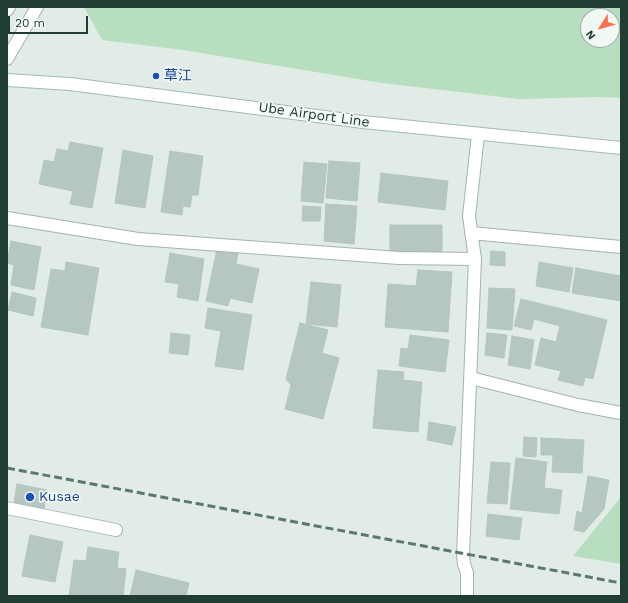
<!DOCTYPE html>
<meta charset="utf-8">
<style>
body{margin:0}
#map{position:relative;width:628px;height:603px;overflow:hidden;background:#e1ece6;font-family:"Work Sans",sans-serif}
canvas{display:block}
.frame{position:absolute;inset:0;border:8px solid #203d34;pointer-events:none}
.north{position:absolute;left:580px;top:8px;width:40px;height:40px;box-sizing:border-box;background:#f1f8f4;border:1px solid #9dada7;border-radius:50%;rotate:233deg;font-size:11px;font-weight:700;line-height:16px;text-align:center;color:#203d34}
.north::after{content:'';display:block;margin:auto;width:14px;height:18px;background:#f87153;clip-path:polygon(50% 0,100% 100%,50% 72%,0 100%)}
.scale{position:absolute;left:8px;top:16px;width:80px;height:18px;box-sizing:border-box;border:2px solid #203d34;border-top:0;padding-left:5px;font-size:12px;line-height:14px;white-space:nowrap;color:#203d34;-webkit-text-stroke:3px #f1f8f4;paint-order:stroke}
</style>
<div id="map">
<canvas width="628" height="603"></canvas>
<div class="frame"></div>
<div class="north">N</div>
<div class="scale">20 m</div>
</div>
<script>
const g = document.querySelector('canvas').getContext('2d');
g.lineJoin = 'round';
function paint(path, color) {
  g.fillStyle = color;
  g.fill(path, 'evenodd');
}
function poly(rows) {
  const path = new Path2D();
  for (const r of rows) {
    path.moveTo(r[0], r[1]);
    for (let i = 2; i < r.length; i += 2) path.lineTo(r[i], r[i + 1]);
  }
  return path;
}
function strokePath(path, color, width, dash) {
  g.strokeStyle = color;
  g.lineWidth = width;
  g.lineCap = dash ? 'butt' : 'round';
  g.setLineDash(dash || []);
  g.stroke(path);
}
function label(font, color, halo, rows, align = 'center') {
  g.font = font + ' "Work Sans","Noto Sans JP",sans-serif';
  g.lineWidth = 3.5;
  g.setLineDash([]);
  g.textBaseline = 'middle';
  g.strokeStyle = halo;
  g.fillStyle = color;
  for (const [text, x, y, turn = 0] of rows) {
    g.save();
    g.translate(x, y);
    g.rotate((+turn || 0) * Math.PI / 180);
    g.textAlign = isNaN(turn) ? turn : align;
    if (halo) g.strokeText(text, 0, 0);
    g.fillText(text, 0, 0);
    g.restore();
  }
}
paint(poly([
 [84,7,621,7,621,98,598,97,519,99,382,83,183,50,102,40],
 [588,16,612,16,612,40,588,40],
 [621,497,621,564,573,556]
]), '#b8dec0');
const building = poly([
 [70,142,103,148,92,208,70,204,73,191,39,184,44,160,54,162,57,149,68,151,70,142],
 [123,150,153,156,145,208,115,203,123,150],
 [170,151,203,156,198,195,192,195,190,207,183,206,182,215,161,212,170,151],
 [329,161,360,163,357,201,326,198,329,161],
 [304,162,327,164,323,203,301,201,304,162],
 [381,173,448,181,445,210,378,202,381,173],
 [326,204,357,206,354,244,324,241,326,204],
 [303,206,321,207,320,221,302,221,303,206],
 [390,225,442,225,442,253,390,253,390,225],
 [11,241,41,247,34,290,11,285,14,265,7,263,11,241],
 [217,249,238,254,236,264,259,269,252,303,230,298,228,306,206,301,217,249],
 [491,251,505,252,505,266,490,265,491,251],
 [170,253,204,259,198,301,177,297,179,284,165,282,170,253],
 [66,262,99,268,88,335,41,327,51,269,65,271,66,262],
 [539,262,573,268,569,292,536,286,539,262],
 [576,268,621,276,621,301,572,293,576,268],
 [418,270,452,272,448,332,385,327,388,284,416,286,418,270],
 [311,282,341,285,337,327,306,324,311,282],
 [489,288,515,289,512,330,487,328,489,288],
 [12,292,36,298,33,316,8,310,12,292],
 [521,299,607,320,593,379,585,377,583,386,558,380,561,371,535,365,541,338,556,342,560,326,534,319,531,330,514,326,521,299],
 [208,308,252,315,243,370,215,366,221,331,205,328,208,308],
 [300,323,328,330,322,353,339,358,323,419,285,409,291,385,286,379,300,323],
 [171,333,190,335,188,355,169,353,171,333],
 [487,333,507,335,504,358,485,355,487,333],
 [410,335,449,340,445,372,399,366,401,348,408,349,410,335],
 [512,336,534,340,530,369,508,365,512,336],
 [378,370,404,372,403,380,422,382,418,432,373,428,378,370],
 [429,422,456,427,452,445,427,440,429,422],
 [524,437,537,438,536,457,523,456,524,437],
 [541,438,584,440,582,473,552,472,553,455,541,455,541,438],
 [516,458,547,462,544,488,562,490,559,514,510,509,516,458],
 [491,462,510,463,507,504,487,503,491,462],
 [588,476,609,480,604,509,584,532,574,530,577,511,582,513,588,476],
 [17,484,47,490,44,509,14,503,17,484],
 [488,514,522,518,519,540,486,536,488,514],
 [30,535,63,542,55,582,22,576,30,535],
 [88,547,119,552,117,568,126,569,123,596,69,596,74,560,86,561,88,547],
 [136,570,189,583,186,596,130,596,136,570]
]);
paint(building, '#b6c7bf');
strokePath(building, '#b3c6bd', 1);
const service = poly([
 [7,10,9,7],
 [7,59,37,7],
 [7,508,116,530]
]);
const minor = poly([
 [7,218,138,239,399,258,475,259],
 [471,233,621,247],
 [471,378,578,405,621,413],
 [467,596,467,573,464,564,463,555,475,259,469,216,478,135]
]);
const secondary = poly([
 [7,80,70,84,363,122,621,148]
]);
strokePath(service, '#a3b4ad', 14);
strokePath(minor, '#a3b4ad', 14);
strokePath(secondary, '#a1bbb0', 14);
strokePath(service, '#fff', 12);
strokePath(minor, '#fff', 12);
strokePath(secondary, '#fff', 12);
strokePath(poly([
 [7,468,621,583]
]), '#5b796f', 3, [8, 4]);
for (const [x, y, r, color] of [
 [156,76,4,"#1a4fb4"],
 [30,497,5,"#1a4fb4"]
]) {
  const dot = new Path2D();
  dot.arc(x, y, r, 0, 2 * Math.PI);
  g.fillStyle = color;
  g.fill(dot);
  strokePath(dot, '#f1f8f4', 1.5);
}
label('14px', '#164399', '#f1f8f4', [
 ["草江",164,76],
 ["Kusae",39,497]
], 'left');
label('14px', '#203d34', '#f1f8f4', [
 ["Ube Airport Line",314,115,8]
]);
</script>
